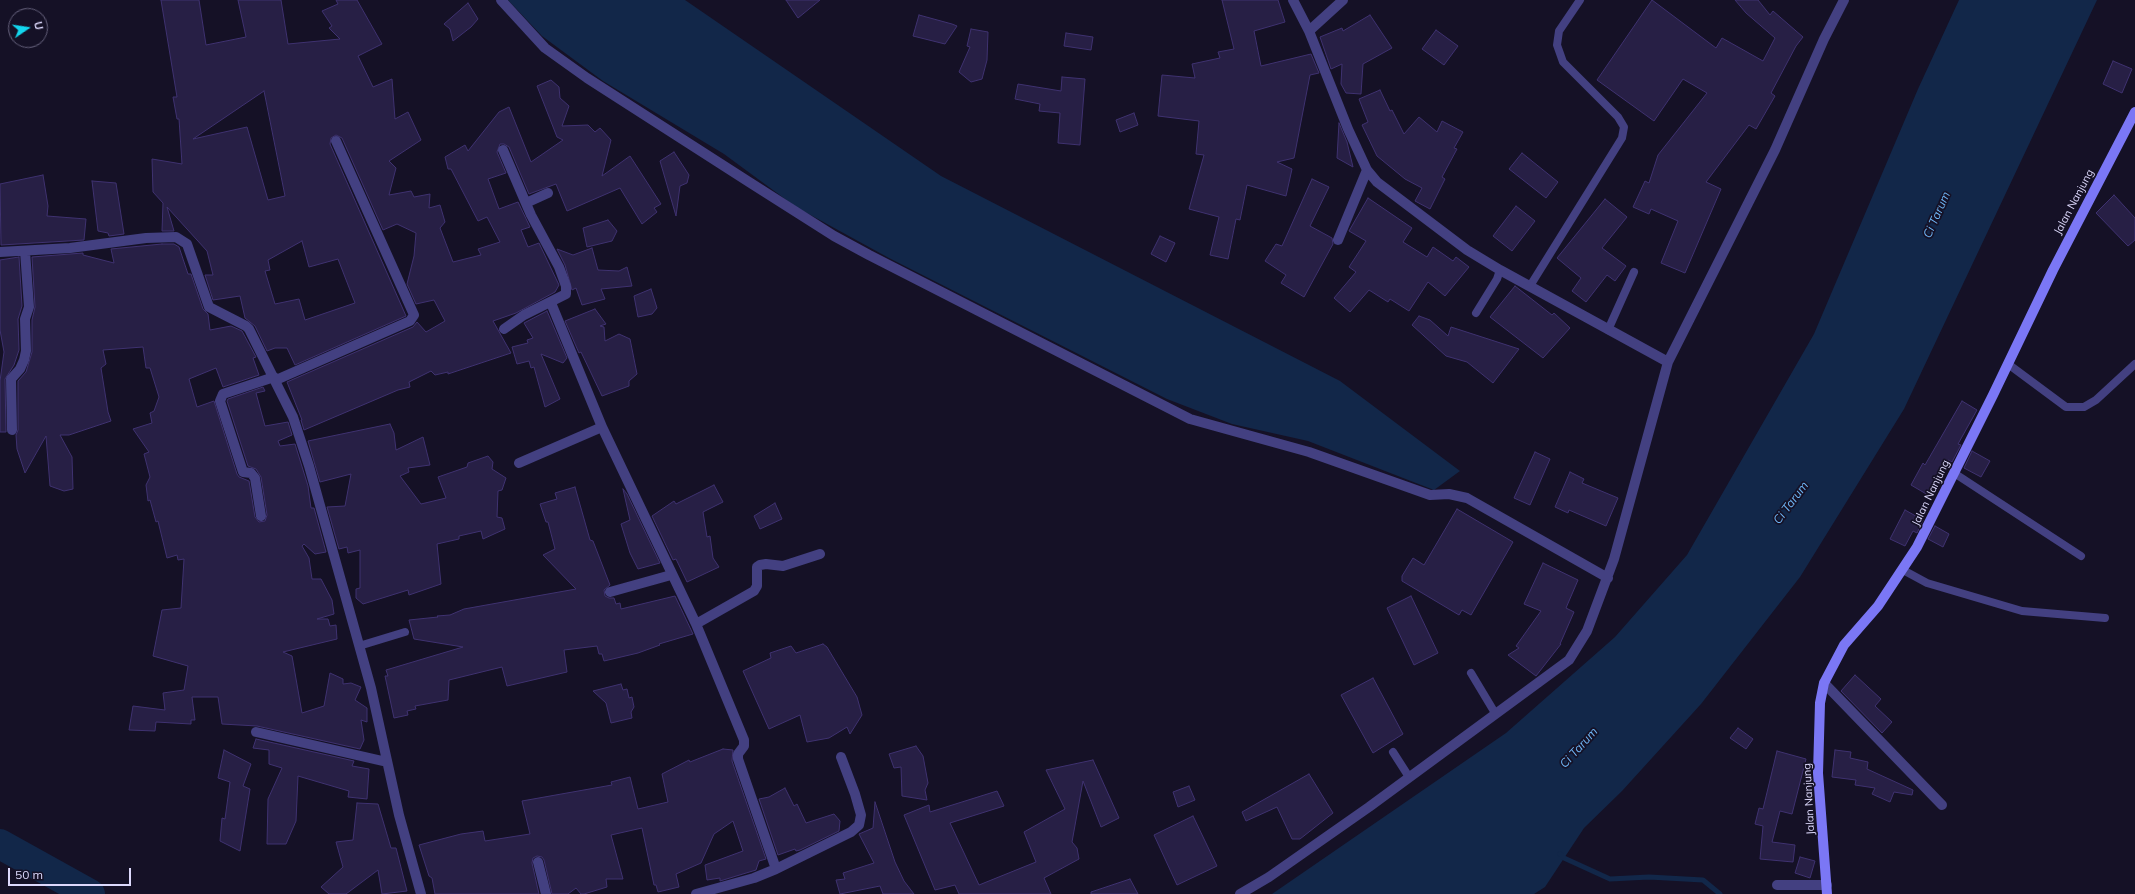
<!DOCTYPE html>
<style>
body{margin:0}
#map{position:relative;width:2135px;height:894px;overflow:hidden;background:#151126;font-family:Mulish,sans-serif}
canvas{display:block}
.north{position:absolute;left:8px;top:8px;width:40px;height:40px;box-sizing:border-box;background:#151126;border:1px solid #65617c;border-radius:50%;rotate:77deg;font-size:11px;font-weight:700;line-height:16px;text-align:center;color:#ddd9fc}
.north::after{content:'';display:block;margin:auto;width:14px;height:18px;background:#13d6ee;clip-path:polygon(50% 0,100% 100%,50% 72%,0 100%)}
.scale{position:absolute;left:8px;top:868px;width:123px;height:18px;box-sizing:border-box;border:2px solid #ddd9fc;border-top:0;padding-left:5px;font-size:12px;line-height:14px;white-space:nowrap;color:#ddd9fc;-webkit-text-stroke:3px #151126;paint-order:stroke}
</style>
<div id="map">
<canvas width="2135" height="894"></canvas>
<div class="north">U</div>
<div class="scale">50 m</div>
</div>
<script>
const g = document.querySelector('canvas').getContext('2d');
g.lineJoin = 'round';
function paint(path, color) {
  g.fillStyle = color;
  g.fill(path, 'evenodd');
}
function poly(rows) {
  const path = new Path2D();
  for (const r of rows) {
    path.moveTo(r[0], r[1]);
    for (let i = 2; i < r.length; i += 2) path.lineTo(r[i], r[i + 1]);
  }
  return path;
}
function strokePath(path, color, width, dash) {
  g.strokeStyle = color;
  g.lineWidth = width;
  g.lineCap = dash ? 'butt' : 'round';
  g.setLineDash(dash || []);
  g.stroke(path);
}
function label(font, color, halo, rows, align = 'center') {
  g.font = font + ' Mulish,sans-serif';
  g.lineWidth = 3.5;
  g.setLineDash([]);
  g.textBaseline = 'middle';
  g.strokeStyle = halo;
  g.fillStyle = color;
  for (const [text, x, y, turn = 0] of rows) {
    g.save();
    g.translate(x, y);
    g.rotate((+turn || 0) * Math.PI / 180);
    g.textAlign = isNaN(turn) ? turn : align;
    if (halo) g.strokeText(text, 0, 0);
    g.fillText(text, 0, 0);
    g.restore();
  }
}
paint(poly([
 [508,0,685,0,941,176,1340,381,1460,471,1434,490,1308,441,1232,424,1167,399,889,258,796,207,724,154,603,81,542,36],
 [1959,0,2097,0,1904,409,1800,577,1701,704,1622,791,1584,828,1545,887,1534,894,1272,894,1506,733,1615,637,1687,555,1814,334,1918,89]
]), '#122749');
strokePath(poly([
 [1560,854,1564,858,1610,879,1649,877,1703,880,1720,894]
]), '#122749', 5);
strokePath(poly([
 [0,844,90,894]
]), '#122749', 30);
const building = poly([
 [161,0,199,0,206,45,246,37,238,0,281,0,288,44,340,39,329,28,332,26,322,11,338,4,336,0,357,0,382,44,358,56,373,87,392,79,395,119,408,112,421,140,389,161,396,168,389,195,411,191,414,197,430,194,429,208,440,205,445,222,440,228,453,262,481,255,478,249,500,242,487,217,478,221,451,169,448,169,445,157,465,145,468,151,499,112,509,107,531,162,563,140,557,137,537,86,551,80,559,87,560,98,569,106,562,126,588,125,595,132,600,128,611,140,602,176,630,156,661,204,654,208,657,212,642,224,620,188,567,211,556,184,529,194,509,147,504,144,500,144,497,152,506,173,488,179,499,209,518,202,530,227,521,230,528,247,539,243,559,285,555,292,516,313,493,321,511,353,448,374,448,372,435,375,431,371,409,382,410,387,398,390,304,430,301,420,302,420,287,382,413,327,417,322,426,332,445,321,434,300,416,304,407,284,414,256,416,233,397,224,383,230,342,138,336,135,331,138,330,144,406,316,295,365,287,348,275,348,267,351,255,326,245,318,240,296,213,300,205,275,213,275,207,251,167,207,174,231,162,231,163,203,153,192,152,159,182,164,179,119,177,119,173,97,177,97,161,0],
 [264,91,285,196,268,200,247,127,193,139,264,91],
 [302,241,309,267,338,259,355,303,305,320,299,299,275,304,265,271,270,270,268,260,302,241],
 [786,0,820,0,798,18,786,0],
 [1222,0,1278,0,1285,22,1254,31,1261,66,1311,54,1319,73,1310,75,1294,158,1277,162,1292,169,1286,196,1247,185,1240,220,1236,219,1228,259,1210,255,1219,217,1189,209,1204,155,1196,154,1199,121,1158,116,1162,75,1195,78,1192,64,1220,58,1218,52,1234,49,1222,0],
 [1652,0,1716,48,1722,38,1763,61,1775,38,1746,13,1735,0,1758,0,1770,15,1773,11,1803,37,1796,46,1771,93,1775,96,1756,129,1749,125,1706,182,1721,189,1685,273,1661,263,1678,221,1651,209,1649,214,1633,207,1645,181,1649,183,1658,155,1707,93,1683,79,1654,121,1597,80,1652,0],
 [468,3,478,19,471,27,453,41,450,29,444,24,468,3],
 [919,15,952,24,957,26,945,44,913,36,919,15],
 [1370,15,1392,48,1363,64,1361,94,1346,93,1341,84,1342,64,1331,69,1320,37,1342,28,1343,31,1370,15],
 [971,29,988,32,987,60,982,79,971,82,959,72,970,47,967,46,971,29],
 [1436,30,1458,46,1444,65,1422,49,1436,30],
 [1066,33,1093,37,1091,50,1064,46,1066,33],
 [2113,61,2132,69,2122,93,2103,84,2113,61],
 [1062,77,1085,79,1080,145,1058,143,1060,113,1039,111,1040,104,1015,99,1018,84,1061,91,1062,77],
 [1380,90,1390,111,1392,110,1404,134,1419,117,1437,132,1442,121,1463,132,1454,148,1457,149,1442,177,1445,179,1430,209,1415,201,1422,188,1405,179,1377,156,1362,125,1368,122,1359,99,1380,90],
 [1134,113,1138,125,1120,132,1116,120,1134,113],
 [1339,123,1347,142,1353,167,1337,158,1339,123],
 [674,152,689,175,687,183,680,186,676,216,660,161,674,152],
 [1522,153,1558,182,1546,198,1509,169,1522,153],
 [43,175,48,206,47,216,86,219,84,240,1,245,0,184,43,175],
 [1312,179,1329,187,1310,226,1332,238,1333,244,1304,297,1281,283,1286,275,1265,261,1276,244,1282,246,1312,179],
 [92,181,116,183,124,234,109,236,108,233,98,231,92,181],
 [2114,195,2135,218,2135,240,2128,246,2096,213,2114,195],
 [1368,198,1412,228,1403,242,1427,257,1433,247,1453,261,1456,257,1469,267,1445,296,1428,282,1409,311,1390,299,1388,302,1369,290,1350,312,1334,298,1356,272,1349,267,1366,241,1349,231,1368,198],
 [1605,199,1627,217,1602,248,1626,266,1615,281,1607,275,1586,302,1572,291,1581,278,1557,258,1605,199],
 [1516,206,1535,221,1512,251,1493,236,1516,206],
 [608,220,617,231,612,241,587,247,583,228,608,220],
 [1160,236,1175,243,1166,262,1151,254,1160,236],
 [162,244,174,244,179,247,188,274,191,274,203,309,208,314,210,330,231,326,242,331,256,357,253,358,259,375,223,387,216,368,189,379,197,407,214,401,237,474,239,477,249,481,255,517,259,522,265,521,267,515,261,477,256,469,248,466,227,401,228,399,263,387,265,391,256,393,265,426,288,422,292,435,278,441,280,446,295,444,308,486,311,508,314,508,326,552,315,554,304,544,302,546,309,558,312,579,321,579,332,600,334,614,317,619,328,619,330,626,336,625,337,639,283,652,292,656,302,713,324,706,330,673,343,679,343,684,351,683,361,687,355,700,367,708,367,722,361,720,364,740,360,749,257,726,222,724,218,697,192,697,195,720,191,720,191,724,156,722,155,731,129,730,133,706,165,710,163,693,184,690,188,666,153,656,162,610,181,608,184,559,178,560,177,555,167,558,158,521,156,522,150,500,148,501,146,485,150,477,144,454,149,452,133,429,152,423,150,413,154,411,159,397,150,368,146,368,143,347,103,350,106,364,101,368,108,412,111,421,69,435,60,435,72,457,73,489,64,491,50,486,46,436,25,473,17,449,16,435,18,430,18,381,26,372,32,352,32,320,35,307,32,257,83,253,83,255,114,263,111,249,162,244],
 [592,248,598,270,619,271,627,267,632,286,601,289,605,299,582,305,576,288,572,290,565,265,557,249,573,255,592,248],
 [19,257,22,306,18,319,19,350,14,365,5,379,6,432,0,432,0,381,4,352,0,330,0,260,19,257],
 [1515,286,1552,315,1554,313,1570,328,1543,358,1490,317,1515,286],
 [651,289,657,308,652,314,638,317,634,296,651,289],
 [595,309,606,324,600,326,604,327,605,341,619,334,630,339,637,374,629,381,629,386,602,396,581,352,579,353,565,321,595,309],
 [547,311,567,358,563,363,541,354,560,399,545,407,534,367,531,368,529,361,517,364,512,347,528,343,527,340,533,338,524,323,547,311],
 [1419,316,1430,320,1448,336,1451,327,1519,349,1493,383,1467,362,1446,356,1412,325,1419,316],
 [1962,401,1977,410,1958,444,1961,445,1952,462,1948,460,1928,495,1911,485,1923,463,1925,465,1962,401],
 [390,424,394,433,396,450,423,437,430,465,408,468,409,472,400,476,421,504,446,498,438,477,467,467,468,463,488,456,493,462,492,469,506,478,502,490,498,491,497,517,502,518,505,529,483,539,481,531,459,536,459,539,437,544,441,584,409,595,408,590,363,604,356,598,356,589,360,588,360,550,348,553,347,547,339,549,327,507,345,506,351,474,320,482,308,441,390,424],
 [1972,451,1990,461,1981,477,1964,468,1972,451],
 [1535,452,1550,459,1530,505,1514,498,1535,452],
 [1570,472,1584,479,1582,483,1618,498,1606,526,1569,510,1568,513,1555,507,1570,472],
 [714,485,723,502,703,512,707,537,710,536,713,558,719,567,687,582,676,559,673,560,652,516,674,501,676,504,714,485],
 [575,487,590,540,593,541,610,585,604,590,605,596,609,598,614,598,616,604,620,603,621,609,675,596,693,634,659,644,660,645,638,653,604,661,602,654,599,654,597,646,564,650,567,672,507,686,502,667,449,680,448,700,415,706,416,709,407,711,408,715,394,718,385,676,388,676,386,670,463,647,414,639,409,620,438,617,437,616,450,615,464,609,576,589,543,555,555,549,548,522,546,522,540,504,557,499,555,493,575,487],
 [623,489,627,494,660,563,638,569,630,553,621,524,630,520,623,489],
 [775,503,782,519,760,529,754,516,775,503],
 [1457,509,1513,542,1471,615,1462,610,1459,615,1402,581,1402,576,1413,558,1424,565,1457,509],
 [1905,510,1923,520,1917,533,1913,531,1905,546,1890,539,1905,510],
 [1935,526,1949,534,1943,547,1928,539,1935,526],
 [1543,563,1578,580,1566,608,1574,612,1560,644,1561,644,1536,676,1508,655,1519,648,1516,646,1541,611,1524,604,1543,563],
 [1411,596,1438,653,1414,665,1387,608,1411,596],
 [823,644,827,647,857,697,862,715,850,734,847,727,829,738,807,742,800,715,769,729,743,671,771,658,770,653,791,646,796,653,823,644],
 [1855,675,1881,699,1875,706,1892,722,1882,733,1841,691,1855,675],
 [1373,678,1403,734,1373,753,1341,695,1373,678],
 [621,684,623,690,627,689,629,698,632,697,634,707,631,712,632,718,611,723,606,703,593,691,621,684],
 [1738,728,1753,739,1746,749,1730,738,1738,728],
 [256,739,354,761,352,766,369,769,367,799,348,797,349,791,298,776,296,821,286,844,267,844,268,799,282,768,269,764,269,750,253,748,256,739],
 [916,746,923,756,928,783,925,790,927,800,902,796,901,767,894,768,889,754,916,746],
 [723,749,733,750,732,761,766,859,759,861,756,870,720,881,720,878,707,880,705,865,743,851,733,821,714,834,701,863,676,874,679,887,658,892,656,885,654,885,642,828,611,835,623,879,606,879,607,887,584,894,581,894,576,888,568,894,552,894,544,860,542,857,537,856,533,858,532,863,539,894,435,894,432,878,429,876,419,845,461,834,483,831,485,841,530,834,522,801,612,785,611,782,630,777,638,809,668,802,662,774,689,760,690,762,723,749],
 [224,750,251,764,243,786,250,789,240,851,220,841,222,818,225,819,230,782,218,778,224,750],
 [1835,750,1851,752,1850,758,1868,762,1867,769,1913,790,1912,795,1894,792,1890,802,1872,794,1875,788,1855,785,1856,780,1832,777,1835,750],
 [1777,751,1806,759,1792,814,1780,811,1772,842,1795,845,1793,862,1760,859,1763,826,1755,824,1759,808,1763,809,1777,751],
 [1093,760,1119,818,1101,827,1083,781,1072,842,1077,848,1079,859,1044,878,1051,894,959,894,955,885,935,890,904,815,929,805,930,812,997,791,1004,806,950,823,979,885,1036,862,1024,832,1065,809,1046,770,1093,760],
 [1309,774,1333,813,1300,839,1292,839,1277,807,1246,821,1242,812,1309,774],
 [1189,786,1195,800,1178,807,1173,792,1189,786],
 [785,788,794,806,797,804,806,823,834,814,840,821,839,831,800,850,796,851,795,849,778,855,759,799,769,797,785,788],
 [875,802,895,862,904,881,914,894,883,894,880,886,840,894,836,880,845,879,843,873,874,863,859,834,873,828,875,802],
 [357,803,378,804,391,848,396,848,407,891,382,894,378,870,346,894,329,894,321,887,343,867,336,842,353,840,357,803],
 [1193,816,1217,866,1177,885,1154,835,1193,816],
 [1800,857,1815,861,1810,878,1795,873,1800,857],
 [1130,879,1138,894,1091,894,1091,892,1130,879]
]);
paint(building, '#271f45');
strokePath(building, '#3f3270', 1);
strokePath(poly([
 [1530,286,1622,138,1624,127,1618,117,1563,62,1557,45,1559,31,1580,0],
 [1476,313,1497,279,1500,270],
 [1608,330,1634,272],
 [2008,364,2066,407,2084,407,2096,400,2135,364],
 [1954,473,2081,556],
 [1903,570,1927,583,2022,611,2105,618],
 [359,646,405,632],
 [1471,673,1495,713],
 [1393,752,1409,777]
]), '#434081', 8);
strokePath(poly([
 [501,0,545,48,587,78,749,182,834,236,869,255,1190,419,1309,452,1430,495,1449,494,1467,498,1608,578],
 [1293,0,1309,31,1348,129,1367,170,1377,182,1467,250,1500,270,1668,362,1775,150,1824,39,1844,0],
 [1309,31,1343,0],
 [503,150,531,215,559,267,566,286,566,294,524,315,504,329],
 [526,203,548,193],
 [1338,240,1367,170],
 [0,252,70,248,146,238,176,237,187,244,209,307,246,326,249,329,293,417,309,466,371,688,399,815,421,894],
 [551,303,602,427,696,624,744,740,744,746,738,754,738,759,776,869,754,878,696,894],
 [276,380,410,321,414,315,336,141],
 [12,430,11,379,20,369,24,360,26,351,25,319,29,307,25,251],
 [519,463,602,427],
 [261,516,255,478,251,473,243,472,220,401,223,394,274,377],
 [610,592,671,575],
 [696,624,754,591,757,586,757,567,760,565,766,564,783,566,820,554],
 [1824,683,1942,805],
 [256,732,387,762],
 [538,862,546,894],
 [776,869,851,832,859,825,861,815,855,794,841,757],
 [1777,885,1827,885],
 [1240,894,1269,877,1369,807,1569,660,1587,631,1614,559,1668,362]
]), '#434081', 10);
strokePath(poly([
 [1827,894,1818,773,1820,703,1824,683,1844,645,1878,606,1917,547,1993,395,2053,270,2135,112]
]), '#7b77f5', 10);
label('11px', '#ddd9fc', '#151126', [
 ["Jalan Nanjung",2074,202,-62],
 ["Jalan Nanjung",1931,493,-64],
 ["Jalan Nanjung",1809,799,-93]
]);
label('italic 12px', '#6eb5f5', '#151126', [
 ["Ci Tarum",1937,215,-66],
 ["Ci Tarum",1791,503,-53],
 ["Ci Tarum",1579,748,-48]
]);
</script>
